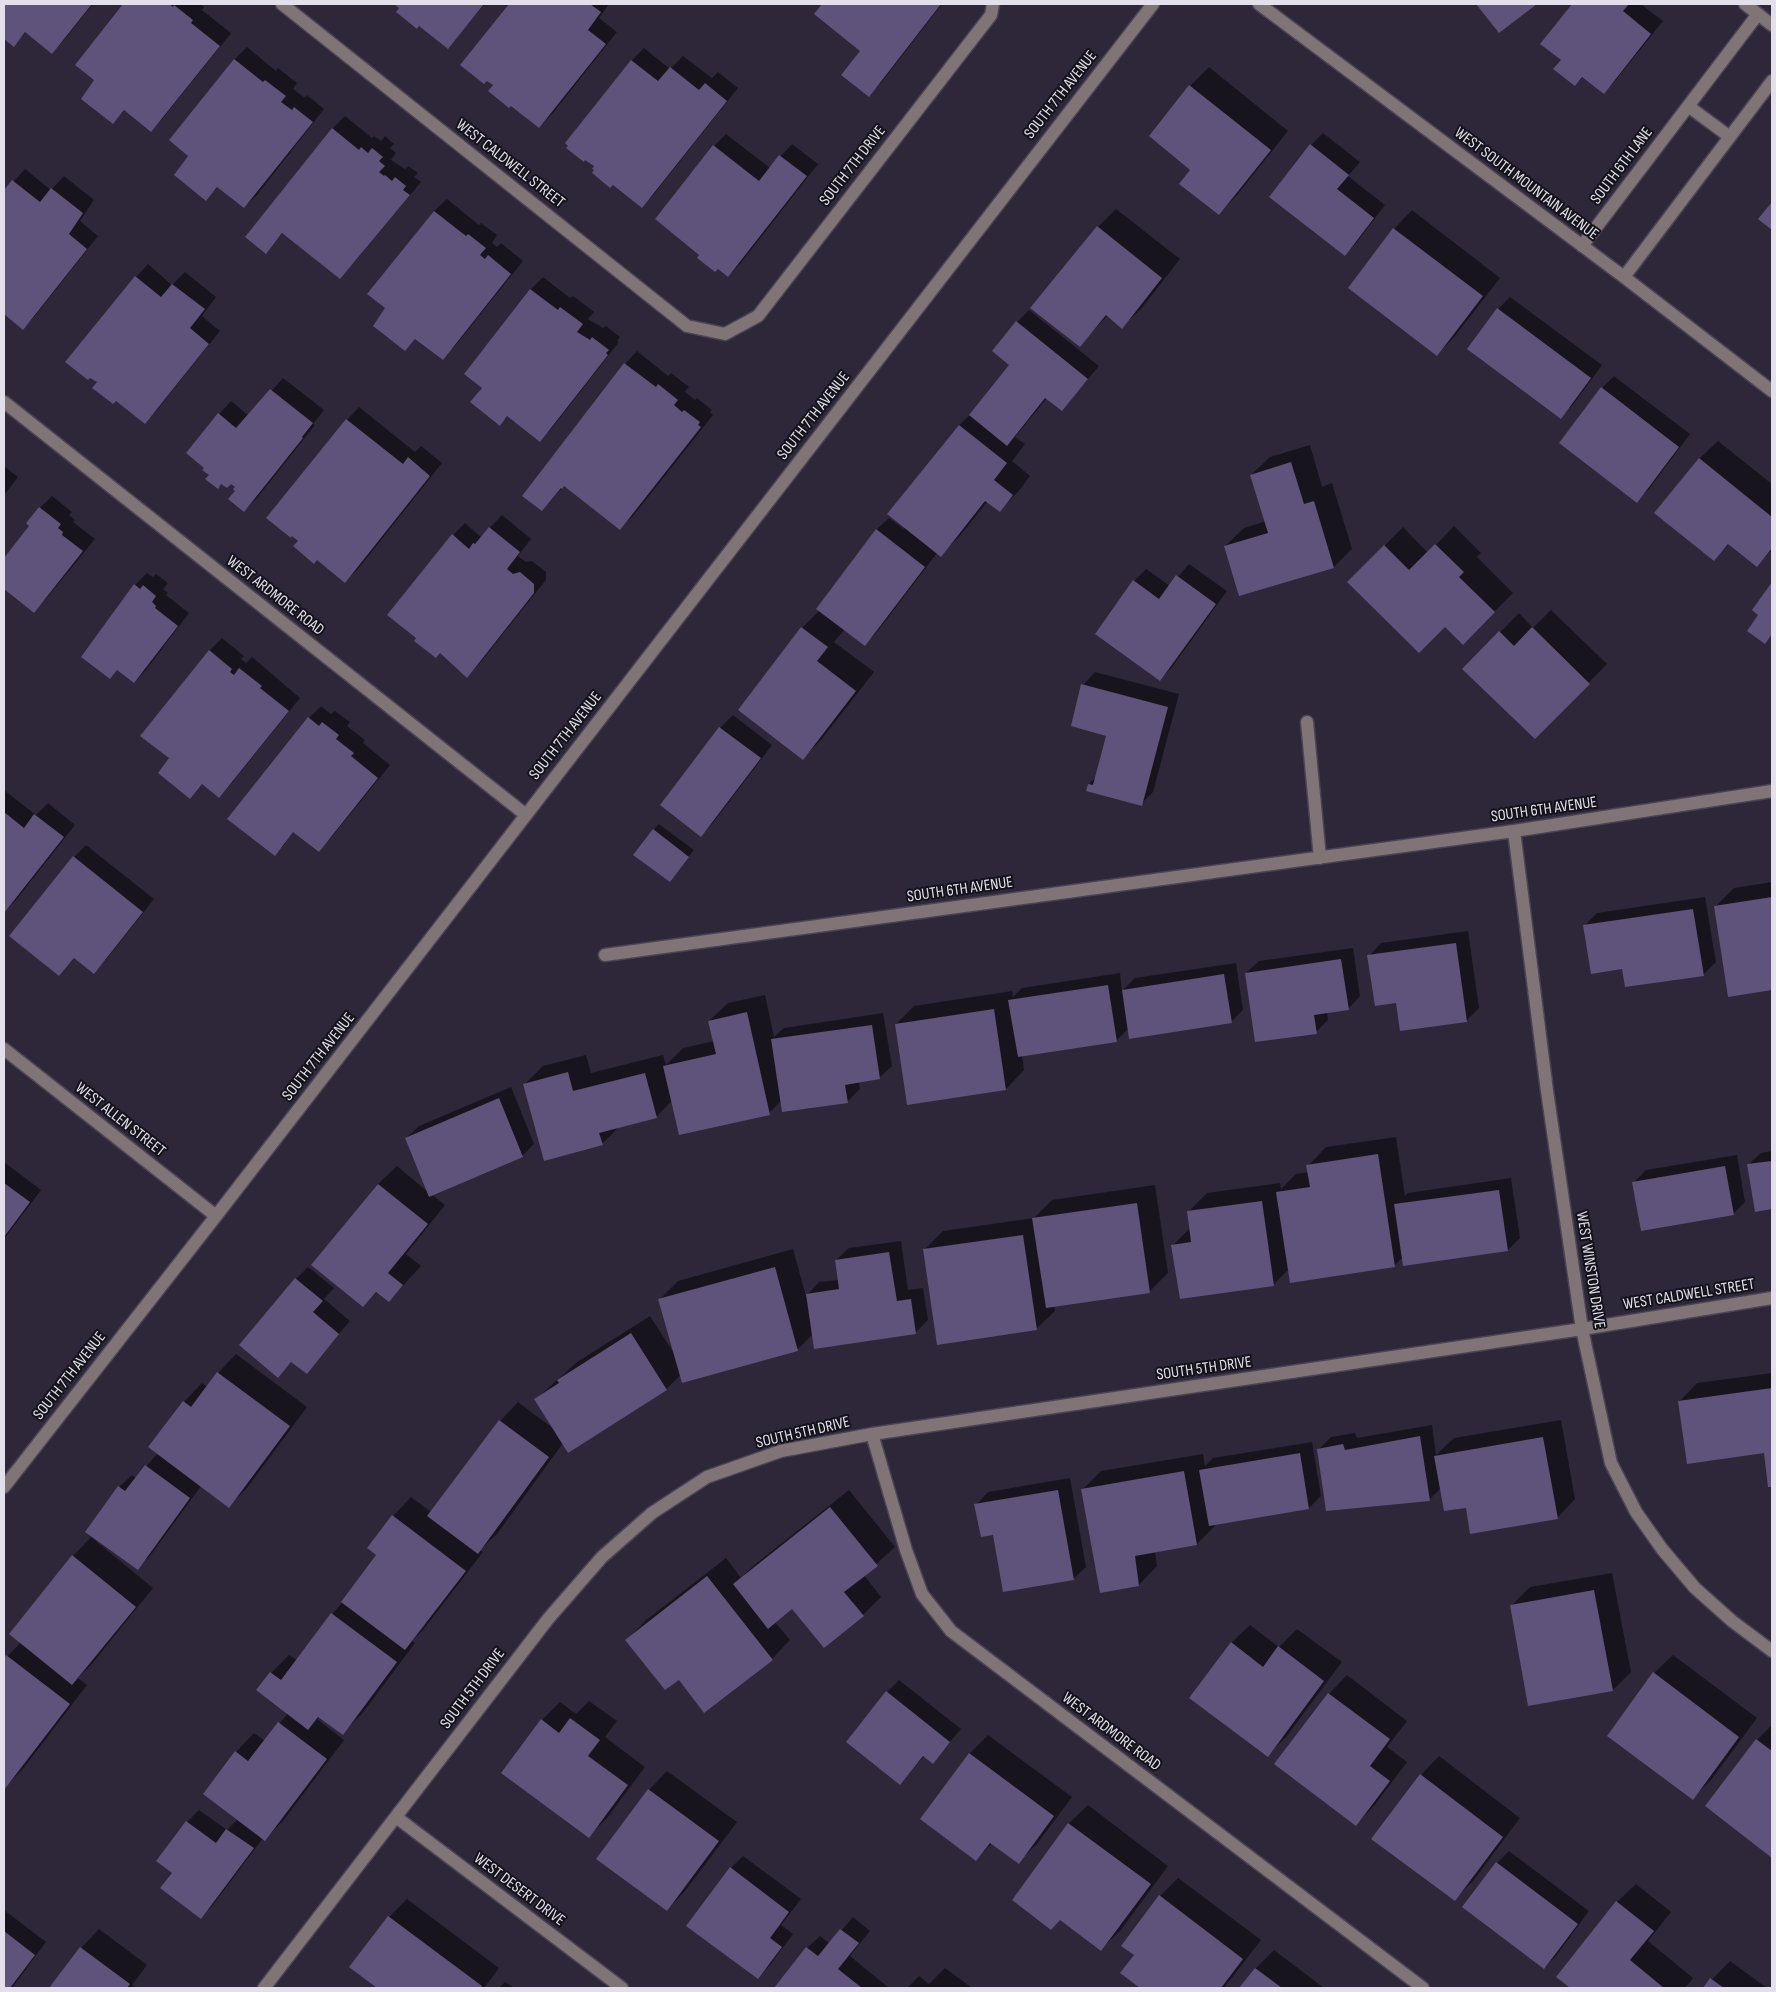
<!DOCTYPE html>
<style>
body{margin:0}
#map{position:relative;width:1776px;height:1992px;overflow:hidden;background:#2d2739;font-family:"Sofia Sans Condensed",sans-serif}
canvas{display:block}
.frame{position:absolute;inset:0;border:5px solid #e3e0ec;pointer-events:none}
</style>
<div id="map">
<canvas width="1776" height="1992"></canvas>
<div class="frame"></div>
</div>
<script>
const g = document.querySelector('canvas').getContext('2d');
g.lineJoin = 'round';
function paint(path, color) {
  g.fillStyle = color;
  g.fill(path, 'evenodd');
}
function poly(rows) {
  const path = new Path2D();
  for (const r of rows) {
    path.moveTo(r[0], r[1]);
    for (let i = 2; i < r.length; i += 2) path.lineTo(r[i], r[i + 1]);
  }
  return path;
}
function strokePath(path, color, width, dash) {
  g.strokeStyle = color;
  g.lineWidth = width;
  g.lineCap = dash ? 'butt' : 'round';
  g.setLineDash(dash || []);
  g.stroke(path);
}
function label(font, color, halo, rows, align = 'center') {
  g.font = font + ' "Sofia Sans Condensed",sans-serif';
  g.lineWidth = 4;
  g.setLineDash([]);
  g.textBaseline = 'middle';
  g.strokeStyle = halo;
  g.fillStyle = color;
  for (const [text, x, y, turn = 0] of rows) {
    g.save();
    g.translate(x, y);
    g.rotate((+turn || 0) * Math.PI / 180);
    g.textAlign = isNaN(turn) ? turn : align;
    if (halo) g.strokeText(text, 0, 0);
    g.fillText(text, 0, 0);
    g.restore();
  }
}
paint(poly([
 [4,4,93,4,64,40,52,52,26,32,14,45,4,37],
 [125,4,200,4,204,7,202,10,231,33,163,118,151,130,125,110,113,122,95,79,77,65],
 [396,4,485,4,448,47],
 [511,4,609,4,599,18,617,32,552,114,539,127,494,85,461,65],
 [823,4,942,4,881,83,868,95,862,50,816,13],
 [1478,4,1535,4,1499,31],
 [1574,4,1641,4,1663,21,1616,80,1604,92,1584,76,1575,85,1562,60,1542,44],
 [247,47,276,71,278,68,297,83,293,89,305,98,307,95,324,109,257,195,244,207,218,187,206,199,189,155,171,140,235,59],
 [644,48,670,69,683,56,712,78,718,72,738,88,654,194,642,206,566,143,632,60],
 [1209,67,1288,131,1237,195,1219,214,1192,169,1150,136,1190,86],
 [345,116,372,138,374,136,381,141,385,136,394,144,390,148,396,153,391,160,405,169,408,166,418,173,414,177,421,182,352,265,340,277,284,232,266,252,247,236,333,128],
 [1323,133,1360,162,1348,176,1385,205,1357,242,1345,254,1311,145],
 [726,134,770,168,792,144,818,164,740,264,728,276,701,255,714,146],
 [25,169,51,190,64,176,94,200,80,221,98,236,35,316,23,328,4,313,4,192],
 [447,199,479,225,481,223,497,235,492,243,497,247,501,243,523,261,455,346,442,358,416,338,405,350,387,308,369,294,434,211],
 [1116,209,1180,259,1141,309,1122,327,1108,315,1079,346,1098,227],
 [1412,210,1500,278,1455,336,1437,355,1349,288,1394,229],
 [148,264,172,285,185,272,216,297,202,316,220,331,157,410,144,422,98,382,136,277],
 [543,277,570,298,573,296,594,312,588,319,603,328,606,326,620,337,617,341,619,342,552,428,540,440,508,416,500,424,483,388,465,373,531,289],
 [1510,297,1602,365,1573,405,1561,417,1498,309],
 [1029,310,1099,366,1062,410,1047,398,1015,437,1025,444,1012,461,1030,476,1018,492,999,510,988,501,959,537,940,555,937,553,877,632,865,645,845,629,834,642,874,672,821,740,803,758,802,628,820,610,876,530,889,518,904,529,905,527,959,425,973,412,1011,365,1017,322],
 [637,351,668,376,671,373,689,387,685,392,695,400,697,398,712,410,710,412,713,415,633,516,620,528,565,485,542,510,524,496,625,364],
 [1614,376,1690,434,1649,489,1637,501,1602,388],
 [283,378,324,410,313,424,315,425,257,498,244,511,236,487,231,482,210,475,206,467,188,453,219,414,231,401,249,416],
 [359,407,415,452,421,446,442,463,358,569,345,581,300,541,347,420],
 [1718,441,1772,484,1772,550,1756,566,1729,544,1714,559,1699,459],
 [1310,445,1322,487,1332,483,1352,549,1334,567,1225,546,1244,528,1266,521,1251,475,1270,457],
 [4,466,18,477,4,495],
 [52,496,72,512,69,515,75,520,73,522,95,539,46,599,34,611,4,587,4,560,31,526,40,508],
 [502,515,531,539,518,556,526,562,532,561,546,572,546,580,479,664,467,676,453,535,465,523,481,537],
 [1454,526,1481,553,1477,557,1513,593,1463,643,1445,625,1349,582,1403,527,1428,553],
 [1189,564,1227,591,1172,667,1160,679,1134,581,1146,569,1170,586],
 [147,573,153,577,156,574,168,583,163,589,168,593,166,595,189,613,146,670,134,682,118,669,110,677,135,585],
 [1772,585,1772,634,1765,642,1760,615,1753,610],
 [1551,610,1607,664,1535,737,1464,669,1519,613,1533,628],
 [222,638,244,656,241,659,246,663,252,657,300,698,231,784,219,796,203,783,190,797,171,758,142,736,210,650],
 [1095,672,1179,694,1153,792,1141,804,1088,790,1089,784,1096,777,1107,735,1083,685],
 [321,706,331,714,335,711,350,722,347,726,365,740,363,743,390,765,331,838,318,850,296,827,283,843,286,843,275,854,229,819,309,718],
 [733,715,772,745,713,823,701,835,662,805,720,728],
 [4,790,36,815,48,803,75,825,16,900,4,912],
 [659,824,694,850,670,880,654,829],
 [86,845,154,899,106,960,94,972,75,958,59,974,74,857],
 [1772,882,1772,989,1729,996,1716,906,1734,888],
 [1705,897,1716,962,1703,975,1623,968,1584,926,1597,913],
 [1468,931,1479,1008,1467,1020,1401,1030,1397,1001,1369,956,1381,943],
 [1353,948,1360,996,1348,1009,1327,1011,1328,1020,1316,1032,1246,973,1259,961],
 [1236,963,1243,1010,1231,1022,1129,1028,1116,1041,1022,1055,1024,1070,1006,1089,908,1104,896,1024,914,1006,1012,991,1013,997,1022,988,1120,973,1122,991,1135,978],
 [765,995,774,1037,784,1028,883,1013,892,1066,879,1078,859,1081,860,1089,848,1101,781,1101,769,1113,672,1101,656,1117,620,1126,602,1144,525,1084,543,1066,586,1055,591,1073,663,1055,666,1065,683,1048,714,1041,709,1021,728,1003],
 [511,1087,534,1144,522,1156,431,1194,445,1205,406,1254,421,1266,389,1301,378,1291,363,1306,378,1184,397,1166,428,1192,406,1138,419,1126],
 [1396,1137,1405,1196,1408,1193,1511,1178,1520,1238,1508,1250,1403,1257,1394,1266,1289,1269,1273,1285,1173,1245,1191,1227,1189,1211,1207,1193,1280,1183,1281,1189,1296,1174,1309,1172,1308,1166,1326,1147],
 [1772,1151,1772,1208,1756,1210,1748,1165,1761,1153],
 [1737,1155,1745,1202,1733,1214,1633,1183,1646,1170],
 [4,1162,41,1190,4,1239],
 [1155,1185,1168,1273,1150,1291,1054,1305,1055,1311,1036,1329,925,1249,943,1231,1034,1218,1052,1200],
 [901,1241,908,1290,923,1288,928,1320,916,1332,815,1347,813,1334,797,1350,681,1375,666,1389,563,1443,497,1534,480,1550,483,1552,423,1630,412,1641,415,1643,361,1715,342,1733,320,1716,317,1719,344,1740,283,1821,265,1839,263,1838,213,1905,201,1917,173,1873,187,1822,199,1810,227,1830,238,1819,205,1794,236,1752,254,1733,265,1741,288,1713,271,1673,289,1655,297,1660,332,1614,343,1602,378,1554,369,1547,393,1516,411,1497,431,1512,500,1421,518,1402,554,1429,536,1399,577,1362,650,1316,675,1355,660,1299,678,1281,793,1249,806,1296,819,1282,839,1280,836,1260,849,1248],
 [308,1267,334,1288,324,1299,350,1321,306,1372,292,1361,278,1376,296,1279],
 [236,1354,307,1407,247,1488,229,1506,201,1486,150,1556,137,1569,87,1531,119,1487,132,1475,136,1478,158,1453,184,1402,202,1383,207,1387,218,1373],
 [1772,1373,1772,1485,1769,1486,1765,1452,1679,1402,1697,1383],
 [1561,1420,1575,1499,1557,1518,1467,1506,1441,1488,1429,1500,1319,1449,1331,1437,1355,1433,1357,1438,1432,1425,1436,1455,1454,1438],
 [1312,1442,1321,1496,1309,1508,1215,1523,1215,1526,1197,1544,1155,1551,1157,1566,1139,1585,1083,1489,1101,1471,1203,1454,1205,1466,1213,1458],
 [1070,1478,1086,1567,1073,1579,994,1534,976,1505,988,1492],
 [849,1490,895,1547,864,1575,881,1597,863,1615,824,1647,792,1608,775,1622,790,1640,772,1659,679,1678,627,1640,645,1621,726,1558,741,1578,753,1566],
 [91,1537,153,1588,91,1665,78,1678,87,1685,22,1770,4,1788,4,1660,21,1642,73,1556],
 [1612,1573,1631,1672,1613,1690,1511,1606,1530,1587],
 [1250,1625,1279,1647,1297,1629,1342,1662,1286,1737,1268,1755,1231,1643],
 [1673,1655,1757,1718,1711,1780,1692,1799,1608,1735,1654,1673],
 [1347,1675,1407,1721,1387,1747,1407,1762,1374,1806,1355,1825,1329,1694],
 [899,1680,961,1729,933,1762,924,1756,900,1784,887,1692],
 [589,1701,617,1721,605,1737,645,1767,607,1818,589,1836,542,1720,560,1702,576,1714],
 [1772,1725,1772,1857,1706,1806,1757,1740],
 [988,1735,1072,1797,1037,1844,1018,1862,992,1843,976,1860,921,1819,970,1753],
 [1439,1756,1520,1818,1473,1881,1454,1900,1421,1775],
 [667,1771,737,1822,685,1891,667,1910,598,1859,649,1790],
 [1088,1805,1168,1866,1120,1931,1101,1949,1061,1919,1013,1899,1069,1823],
 [1509,1851,1589,1911,1556,1956,1544,1968,1497,1863],
 [743,1856,801,1899,781,1925,793,1934,770,1965,758,1978,731,1868],
 [1178,1878,1261,1940,1224,1988,1142,1988,1122,1973,1135,1955,1160,1896],
 [1636,1884,1671,1912,1648,1941,1693,1978,1685,1988,1572,1988,1558,1977,1617,1902],
 [407,1899,499,1968,484,1988,379,1988,351,1967,389,1917],
 [4,1910,46,1942,12,1988,4,1988],
 [853,1917,870,1931,850,1956,889,1988,775,1988,807,1948,820,1936,830,1944],
 [99,1929,147,1965,132,1985,136,1988,51,1988,81,1948],
 [1274,1950,1324,1988,1241,1988,1256,1968],
 [1730,1961,1767,1988,1704,1988],
 [945,1968,972,1988,907,1988,919,1976,929,1984],
 [505,1982,514,1988,499,1988]
]), '#0007');
paint(poly([
 [4,4,92,4,52,54,25,32,14,47,4,39],
 [123,4,169,4,173,7,174,5,193,20,191,23,220,46,151,132,124,110,113,124,81,99,94,80,75,65],
 [394,4,484,4,448,49,419,26,417,29,396,12,399,8],
 [509,4,590,4,601,12,588,30,606,44,539,128,511,106,509,108,488,91,493,85,487,81,484,84,460,65],
 [822,4,941,4,869,97,841,75,860,51,814,14],
 [1476,4,1537,4,1499,33],
 [1572,4,1629,4,1623,11,1651,34,1604,94,1582,77,1575,86,1553,69,1561,60,1540,44],
 [234,59,263,82,265,80,286,96,281,102,292,110,294,107,313,122,244,208,217,187,206,201,174,175,188,156,169,140],
 [631,60,658,81,670,67,699,90,705,83,727,101,642,208,613,185,610,188,592,173,594,170,592,169,594,166,585,160,584,162,566,148,568,146,565,143],
 [1189,85,1271,150,1219,215,1179,184,1190,170,1149,136],
 [332,128,359,150,361,147,368,153,372,148,383,157,379,161,385,166,379,172,384,176,385,175,392,181,395,177,406,186,403,190,410,195,340,279,282,233,266,254,245,237],
 [1310,144,1349,175,1337,189,1374,218,1345,256,1269,197],
 [713,145,759,181,779,155,807,176,728,277,718,269,715,272,697,258,699,255,655,219],
 [12,180,40,202,51,188,83,213,69,234,87,249,23,330,4,314,4,190],
 [1772,202,1772,230,1758,219],
 [434,211,466,236,468,234,486,248,480,255,485,259,488,255,511,274,443,360,415,339,405,351,373,326,385,308,367,294],
 [1097,226,1162,278,1122,329,1106,315,1080,347,1030,308],
 [1393,228,1483,296,1437,356,1348,288],
 [135,276,161,297,172,284,205,309,190,328,209,344,145,424,116,401,113,404,92,388,97,382,90,378,88,380,65,362],
 [530,289,558,310,560,307,583,324,577,332,590,340,592,337,609,350,606,353,608,355,540,442,507,416,500,426,470,402,482,388,464,374],
 [1497,308,1591,378,1561,419,1467,349],
 [1016,321,1088,379,1062,411,1045,398,1007,446,969,415,1009,365,992,351],
 [624,363,656,387,658,384,678,400,674,405,682,412,684,410,700,422,698,425,701,427,620,530,564,486,562,489,561,488,542,511,522,496],
 [1601,387,1679,447,1637,503,1559,443],
 [270,389,313,423,302,437,303,438,244,512,228,499,235,491,233,489,235,487,231,484,227,488,221,484,218,489,205,479,209,475,202,470,204,468,186,453,218,413,236,428],
 [346,419,403,464,408,457,430,476,345,583,317,560,314,564,293,546,298,541,292,536,291,538,266,518],
 [959,425,1007,463,994,480,1013,495,1000,512,985,501,941,557,887,514],
 [1699,458,1772,517,1772,548,1757,567,1728,544,1714,561,1654,513],
 [1291,462,1304,504,1314,501,1334,568,1239,596,1224,546,1268,533,1250,475],
 [39,507,61,524,58,528,63,532,62,535,83,551,34,613,4,589,4,558,29,526,26,523],
 [489,527,520,552,507,569,513,574,520,572,534,584,534,593,467,678,440,653,436,658,414,641,416,638,387,615,452,534,469,549,473,543,475,544],
 [876,529,925,567,865,646,816,609],
 [1435,544,1464,572,1459,577,1495,612,1463,645,1445,627,1419,653,1347,582,1384,545,1409,570],
 [1176,575,1216,604,1160,681,1095,634,1133,580,1159,599],
 [1772,582,1772,634,1765,644,1747,631,1758,615,1752,610],
 [134,584,140,589,143,585,156,596,152,602,156,606,155,608,178,626,134,683,117,670,110,679,81,657],
 [801,627,828,647,817,661,856,691,803,760,738,710],
 [1532,627,1590,684,1535,739,1462,669,1499,631,1514,646],
 [209,650,232,669,230,672,234,675,239,668,262,686,260,688,289,711,219,798,202,784,190,799,158,773,169,758,140,736],
 [1081,684,1168,707,1142,806,1086,791,1088,784,1093,785,1106,736,1071,726],
 [308,717,319,726,322,722,339,735,336,739,354,753,351,756,378,778,319,852,293,832,275,856,227,819],
 [719,727,761,758,701,837,660,805],
 [4,812,24,828,34,814,64,837,4,913],
 [653,829,689,857,670,882,633,855],
 [73,856,143,912,94,974,74,958,59,976,9,936],
 [1772,897,1772,990,1728,997,1714,906],
 [1693,909,1704,976,1625,987,1622,969,1591,974,1583,925],
 [1456,943,1467,1022,1400,1031,1396,1003,1375,1006,1367,955],
 [1341,959,1349,1010,1314,1015,1317,1034,1255,1042,1245,973],
 [1224,974,1232,1023,1129,1039,1122,990],
 [1108,985,1117,1042,1018,1057,1008,1000],
 [994,1009,1006,1090,907,1105,895,1024],
 [747,1012,770,1115,679,1135,663,1066,716,1054,708,1021],
 [872,1025,880,1079,845,1085,848,1103,782,1112,771,1039],
 [568,1072,573,1091,645,1073,657,1118,599,1133,603,1145,544,1161,523,1084],
 [499,1098,523,1157,429,1197,405,1138],
 [1378,1154,1395,1267,1290,1283,1276,1192,1310,1187,1306,1165],
 [1772,1161,1772,1209,1755,1212,1747,1164],
 [1725,1166,1734,1215,1641,1231,1632,1182],
 [4,1183,30,1202,4,1237],
 [378,1184,428,1224,388,1273,403,1285,389,1302,376,1292,363,1307,311,1265],
 [1499,1190,1508,1251,1403,1266,1394,1204],
 [1262,1201,1274,1286,1180,1299,1171,1245,1191,1242,1187,1211],
 [1137,1203,1150,1293,1046,1308,1032,1218],
 [1023,1235,1037,1330,937,1345,923,1249],
 [889,1252,897,1301,911,1299,916,1334,814,1349,806,1294,839,1289,835,1260],
 [775,1267,798,1351,682,1383,658,1299],
 [295,1278,323,1301,313,1312,339,1334,307,1374,291,1362,278,1378,239,1345],
 [631,1333,667,1390,568,1453,534,1399,559,1383,557,1380],
 [217,1372,290,1426,229,1508,148,1447,183,1401,191,1407],
 [1772,1388,1772,1487,1768,1487,1764,1453,1687,1464,1678,1401],
 [499,1420,549,1457,478,1554,427,1516],
 [1420,1436,1430,1501,1326,1511,1317,1449,1343,1444,1345,1450],
 [1543,1437,1558,1519,1470,1534,1466,1508,1444,1511,1434,1456],
 [1300,1453,1309,1509,1209,1526,1199,1470],
 [145,1465,190,1498,138,1570,85,1532,118,1486,125,1491],
 [1184,1471,1197,1545,1135,1556,1139,1586,1100,1593,1081,1489],
 [1058,1490,1074,1580,1003,1592,993,1535,981,1537,974,1504],
 [830,1507,878,1566,844,1592,864,1616,824,1648,792,1609,768,1629,733,1584],
 [392,1515,466,1571,405,1650,341,1602,376,1555,367,1548],
 [72,1555,136,1607,72,1685,9,1634],
 [707,1576,773,1660,704,1713,679,1680,665,1690,625,1640],
 [1594,1590,1613,1691,1528,1706,1510,1605],
 [331,1613,397,1662,343,1735,318,1717,308,1730,256,1690,270,1672,281,1680],
 [1231,1642,1263,1667,1278,1646,1324,1681,1268,1757,1189,1698],
 [6,1655,70,1704,4,1790,4,1658],
 [1653,1672,1739,1737,1693,1800,1607,1736],
 [886,1691,950,1742,933,1764,923,1756,900,1785,846,1742],
 [1328,1693,1390,1739,1370,1766,1390,1781,1356,1826,1274,1764],
 [570,1718,600,1740,588,1756,628,1785,589,1838,501,1773,541,1719,559,1733],
 [278,1722,327,1759,265,1841,203,1794,235,1751,248,1761],
 [1756,1739,1772,1751,1772,1858,1705,1806],
 [969,1753,1054,1816,1019,1864,990,1843,976,1861,920,1819],
 [1420,1774,1503,1837,1455,1901,1371,1839],
 [648,1789,719,1841,667,1911,596,1859],
 [186,1821,216,1843,226,1829,254,1848,201,1919,160,1888,172,1873,156,1861],
 [1068,1823,1151,1884,1101,1951,1060,1920,1051,1930,1012,1900],
 [1496,1862,1578,1924,1544,1969,1462,1907],
 [730,1867,789,1912,770,1938,782,1947,758,1979,686,1926],
 [1159,1895,1243,1959,1221,1988,1140,1988,1120,1973,1134,1955,1121,1946],
 [1616,1901,1654,1931,1630,1960,1664,1988,1570,1988,1556,1977],
 [388,1916,482,1986,481,1988,377,1988,349,1967],
 [840,1929,859,1943,838,1969,862,1988,774,1988,806,1947,818,1956],
 [4,1931,35,1955,10,1988,4,1988],
 [80,1947,130,1984,127,1988,49,1988],
 [1255,1968,1282,1988,1239,1988],
 [1710,1978,1724,1988,1703,1988]
]), '#5f527b');
const minor = poly([
 [282,4,687,326,725,334,758,316,991,15,993,4],
 [1259,4,1624,277,1772,391],
 [1745,4,1772,25],
 [1688,106,1730,137],
 [1582,246,1758,14],
 [1624,277,1772,81],
 [4,402,526,815],
 [1307,722,1320,858],
 [1514,831,1547,1091,1582,1329,1611,1463,1636,1512,1662,1549,1695,1588,1732,1621,1772,1651],
 [605,955,1514,831,1772,791],
 [4,1049,216,1216],
 [872,1434,906,1550,922,1594,951,1631,1423,1988],
 [4,1487,216,1216,1153,4],
 [396,1817,622,1988],
 [264,1988,548,1619,602,1557,652,1513,707,1477,781,1451,872,1434,1582,1329,1772,1298]
]);
strokePath(minor, '#4a4556', 15);
strokePath(minor, '#807476', 12);
label('16px', '#e3e0ec', '#14121a', [
 ["SOUTH 7TH AVENUE",1061,95,-52],
 ["WEST CALDWELL STREET",510,164,38],
 ["SOUTH 7TH DRIVE",853,166,-52],
 ["SOUTH 6TH LANE",1622,166,-53],
 ["WEST SOUTH MOUNTAIN AVENUE",1526,184,37],
 ["SOUTH 7TH AVENUE",814,416,-52],
 ["WEST ARDMORE ROAD",275,596,38],
 ["SOUTH 7TH AVENUE",566,736,-52],
 ["SOUTH 6TH AVENUE",1544,810,-8],
 ["SOUTH 6TH AVENUE",960,890,-8],
 ["SOUTH 7TH AVENUE",319,1057,-52],
 ["WEST ALLEN STREET",120,1120,38],
 ["WEST WINSTON DRIVE",1590,1270,81],
 ["WEST CALDWELL STREET",1689,1295,-9],
 ["SOUTH 5TH DRIVE",1204,1369,-8],
 ["SOUTH 7TH AVENUE",70,1376,-52],
 ["SOUTH 5TH DRIVE",803,1433,-13],
 ["SOUTH 5TH DRIVE",473,1689,-53],
 ["WEST ARDMORE ROAD",1111,1732,37],
 ["WEST DESERT DRIVE",519,1890,37]
]);
</script>
